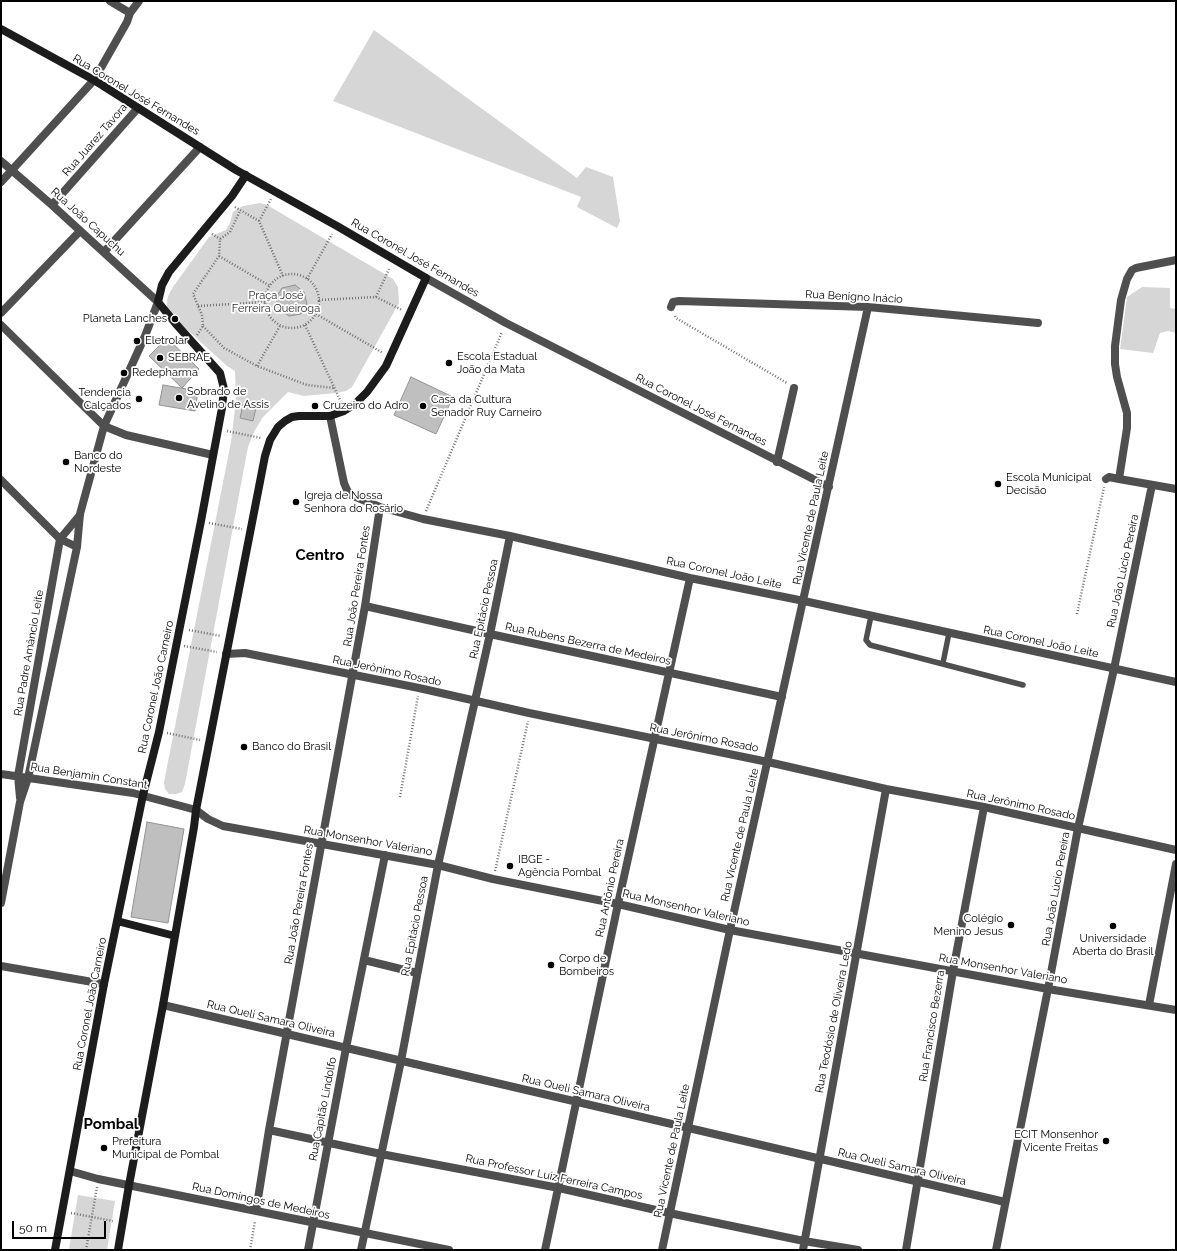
<!DOCTYPE html>
<meta charset="utf-8">
<style>
body{margin:0}
#map{position:relative;width:1177px;height:1251px;overflow:hidden;background:#fff;font-family:Raleway,sans-serif}
canvas{display:block}
.frame{position:absolute;inset:0;border:2px solid #000;pointer-events:none}
.scale{position:absolute;left:12px;top:1221px;width:94px;height:18px;box-sizing:border-box;border:2px solid #000;border-top:0;padding-left:5px;font-size:12px;line-height:14px;white-space:nowrap;color:#000;-webkit-text-stroke:3px #fff;paint-order:stroke}
</style>
<div id="map">
<canvas width="1177" height="1251"></canvas>
<div class="frame"></div>
<div class="scale">50 m</div>
</div>
<script>
const g = document.querySelector('canvas').getContext('2d');
g.lineJoin = 'round';
function paint(path, color) {
  g.fillStyle = color;
  g.fill(path, 'evenodd');
}
function poly(rows) {
  const path = new Path2D();
  for (const r of rows) {
    if (r.length === 3) {
      path.moveTo(r[0] + r[2], r[1]);
      path.arc(r[0], r[1], r[2], 0, 2 * Math.PI);
      continue;
    }
    path.moveTo(r[0], r[1]);
    for (let i = 2; i < r.length; i += 2) path.lineTo(r[i], r[i + 1]);
  }
  return path;
}
function strokePath(path, color, width, dash) {
  g.strokeStyle = color;
  g.lineWidth = width;
  g.lineCap = dash ? 'butt' : 'round';
  g.setLineDash(dash || []);
  g.stroke(path);
}
function label(font, color, halo, rows, align = 'center') {
  g.font = font + ' Raleway,sans-serif';
  g.lineWidth = 3.5;
  g.setLineDash([]);
  g.textBaseline = 'middle';
  g.strokeStyle = halo;
  g.fillStyle = color;
  for (const [text, x, y, turn = 0] of rows) {
    g.save();
    g.translate(x, y);
    g.rotate((+turn || 0) * Math.PI / 180);
    g.textAlign = isNaN(turn) ? turn : align;
    if (halo) g.strokeText(text, 0, 0);
    g.fillText(text, 0, 0);
    g.restore();
  }
}
paint(poly([
 [374,30,577,178,586,167,613,177,620,221,617,228,577,207,581,197,333,101],
 [260,203,267,205,393,279,398,287,399,303,352,387,346,391,336,393,304,396,288,392,263,417,254,432,248,447,185,784,182,792,176,794,169,794,165,789,164,782,231,442,236,400,235,371,227,366,171,315,167,307,167,300,169,294,173,287,209,237,226,230,230,223,233,212,237,209,243,206],
 [1142,287,1170,288,1170,308,1176,309,1176,333,1168,331,1160,333,1153,353,1120,349,1127,297],
 [78,1195,115,1201,107,1250,69,1249]
]), '#d6d6d6');
const building = poly([
 [295,285,304,292,307,304,301,314,289,316,279,309,276,298,282,288,295,285],
 [167,338,199,369,182,388,149,356,167,338],
 [411,377,453,397,436,434,394,415,411,377],
 [163,385,198,391,195,411,159,405,163,385],
 [243,405,256,408,253,421,240,418,243,405],
 [147,822,184,829,168,923,131,917,147,822]
]);
paint(building, '#bfbfbf');
strokePath(building, '#939393', 1);
strokePath(poly([
 [235,207,259,221,283,276],
 [259,221,271,199],
 [212,234,220,239],
 [219,256,270,286],
 [292,301,27],
 [307,279,332,234],
 [376,297,390,267],
 [319,300,376,297,402,310],
 [198,306,265,302],
 [316,314,383,353],
 [675,316,676,318,787,383],
 [305,325,341,402],
 [203,326,224,348,257,366,307,385,334,388],
 [197,335,203,326,202,315,193,294,219,256,220,239,230,232,240,211],
 [257,366,280,326],
 [227,431,261,438],
 [426,511,502,332],
 [209,523,242,529],
 [1077,614,1104,487],
 [189,630,221,636],
 [184,646,217,652],
 [167,733,200,740],
 [400,797,418,696],
 [495,871,528,721],
 [71,1213,113,1221],
 [86,1250,97,1187],
 [250,1250,255,1221]
]), '#717171', 2.5, [1, 2]);
strokePath(poly([
 [871,616,866,640,870,645,1023,685],
 [943,663,949,633]
]), '#4f4f4f', 5.5);
strokePath(poly([
 [110,1,130,13],
 [1,161,52,205,158,302,145,336,104,426,80,514,77,547,28,778,20,802,1,903],
 [1,182,94,80,127,22,130,13,139,1],
 [52,205,138,108],
 [104,252,200,147],
 [426,278,506,323,829,487],
 [671,307,673,302,679,301,868,307,1038,323],
 [1,313,80,231],
 [1,325,104,426,126,435,213,455],
 [330,416,344,483,347,490,351,495,380,507,423,519,510,536,690,578,804,601,1176,682],
 [777,462,794,388],
 [1106,479,1109,477,1119,479,1176,489],
 [1119,479,1127,428,1127,413,1117,377,1115,364,1115,346,1121,300,1127,279,1132,270,1136,268,1176,260],
 [1,480,60,539,77,547],
 [365,606,490,634,782,697],
 [226,654,245,653,419,688,529,713,768,762,886,789,984,807,1176,850],
 [1,774,133,793,196,810,208,819,223,826,438,865,493,879,618,904,730,930,1048,989,1176,1010],
 [20,798,18,776,60,539,80,515],
 [364,960,417,973],
 [1,966,104,984],
 [163,1005,1005,1202],
 [1149,1005,1176,864],
 [269,1130,381,1154,559,1188,669,1213,804,1241,858,1250],
 [70,1171,98,1179,449,1250],
 [256,1211,269,1130,365,606,380,507],
 [308,1250,346,1048,385,855],
 [361,1250,401,1061,438,865,490,634,510,536],
 [545,1250,618,904,690,578],
 [662,1250,730,930,868,307],
 [803,1250,886,789],
 [906,1250,953,971,984,807],
 [996,1250,1048,989,1078,828,1114,669,1152,485]
]), '#4f4f4f', 8);
strokePath(poly([
 [1,29,94,80,236,170,337,226,426,278,386,366,367,392,355,404,344,411,330,416,299,416,292,417,285,421,278,427,270,440,265,456,196,810,194,827,163,1005,129,1185,118,1250],
 [117,921,175,936],
 [55,1250,104,984,143,795,159,732,201,521,222,408,224,389,220,373,176,324,158,302,162,285,169,272,232,196,246,175]
]), '#1c1c1c', 8);
for (const [x, y, r, color] of [
 [175,319,4,"#000"],
 [137,341,4,"#000"],
 [160,358,4,"#000"],
 [449,363,4,"#000"],
 [124,373,4,"#000"],
 [179,398,4,"#000"],
 [139,399,4,"#000"],
 [315,406,4,"#000"],
 [423,406,4,"#000"],
 [66,462,4,"#000"],
 [998,484,4,"#000"],
 [296,502,4,"#000"],
 [244,747,4,"#000"],
 [510,866,4,"#000"],
 [1011,925,4,"#000"],
 [1113,926,4,"#000"],
 [551,965,4,"#000"],
 [1106,1141,4,"#000"],
 [104,1148,4,"#000"]
]) {
  const dot = new Path2D();
  dot.arc(x, y, r, 0, 2 * Math.PI);
  g.fillStyle = color;
  g.fill(dot);
  strokePath(dot, '#fff', 1.5);
}
label('11px', '#000', '#fff', [
 ["Rua Coronel José Fernandes",136,95,31],
 ["Rua Juarez Tavora",95,140,-49],
 ["Rua João Capuchu",88,222,42],
 ["Rua Coronel José Fernandes",415,258,30],
 ["Rua Benigno Inácio",854,297,3],
 ["Rua Coronel José Fernandes",701,410,27],
 ["Rua Vicente de Paula Leite",811,518,-78],
 ["Rua João Lúcio Pereira",1123,571,-78],
 ["Rua Coronel João Leite",724,573,12],
 ["Rua João Pereira Fontes",357,586,-81],
 ["Rua Epitácio Pessoa",484,609,-78],
 ["Rua Coronel João Leite",1041,642,12],
 ["Rua Rubens Bezerra de Medeiros",588,644,12],
 ["Rua Padre Amâncio Leite",29,653,-80],
 ["Rua Jerônimo Rosado",387,671,12],
 ["Rua Coronel João Carneiro",156,687,-78],
 ["Rua Jerônimo Rosado",704,738,11],
 ["Rua Benjamin Constant",89,776,9],
 ["Rua Jerônimo Rosado",1021,805,12],
 ["Rua Vicente de Paula Leite",740,835,-77],
 ["Rua Monsenhor Valeriano",368,841,10],
 ["Rua Antônio Pereira",610,888,-78],
 ["Rua João Lúcio Pereira",1056,889,-80],
 ["Rua João Pereira Fontes",299,904,-80],
 ["Rua Monsenhor Valeriano",686,908,13],
 ["Rua Epitácio Pessoa",415,926,-79],
 ["Rua Monsenhor Valeriano",1003,969,10],
 ["Rua Coronel João Carneiro",90,1004,-79],
 ["Rua Teodósio de Oliveira Ledo",834,1017,-79],
 ["Rua Queli Samara Oliveira",271,1019,13],
 ["Rua Francisco Bezerra",932,1026,-81],
 ["Rua Queli Samara Oliveira",586,1093,13],
 ["Rua Capitão Lindolfo",323,1109,-79],
 ["Rua Vicente de Paula Leite",672,1151,-78],
 ["Rua Queli Samara Oliveira",902,1167,13],
 ["Rua Professor Luiz Ferreira Campos",554,1177,12],
 ["Rua Domingos de Medeiros",261,1201,12]
]);
label('11px', '#2d2d2d', '#fff', [
 ["Praça José",276,296],
 ["Ferreira Queiroga",276,309]
]);
label('11px', '#000', '#fff', [
 ["Planeta Lanches",167,319,"right"],
 ["Eletrolar",145,341],
 ["Escola Estadual",457,357],
 ["João da Mata",457,370],
 ["SEBRAE",168,358],
 ["Redepharma",132,373],
 ["Sobrado de",187,392],
 ["Avelino de Assis",187,405],
 ["Tendencia",131,393,"right"],
 ["Calçados",131,406,"right"],
 ["Casa da Cultura",431,400],
 ["Senador Ruy Carneiro",431,413],
 ["Cruzeiro do Adro",323,406],
 ["Banco do",74,456],
 ["Nordeste",74,469],
 ["Escola Municipal",1006,478],
 ["Decisão",1006,491],
 ["Igreja de Nossa",304,496],
 ["Senhora do Rosário",304,509],
 ["Banco do Brasil",252,747],
 ["IBGE -",518,860],
 ["Agência Pombal",518,873],
 ["Colégio",1003,919,"right"],
 ["Menino Jesus",1003,932,"right"],
 ["Universidade",1113,939,"center"],
 ["Aberta do Brasil",1113,952,"center"],
 ["Corpo de",559,959],
 ["Bombeiros",559,972],
 ["ECIT Monsenhor",1098,1135,"right"],
 ["Vicente Freitas",1098,1148,"right"],
 ["Prefeitura",112,1142],
 ["Municipal de Pombal",112,1155]
], 'left');
label('bold 15px', '#000', '#fff', [
 ["Centro",320,555],
 ["Pombal",111,1124]
]);
</script>
